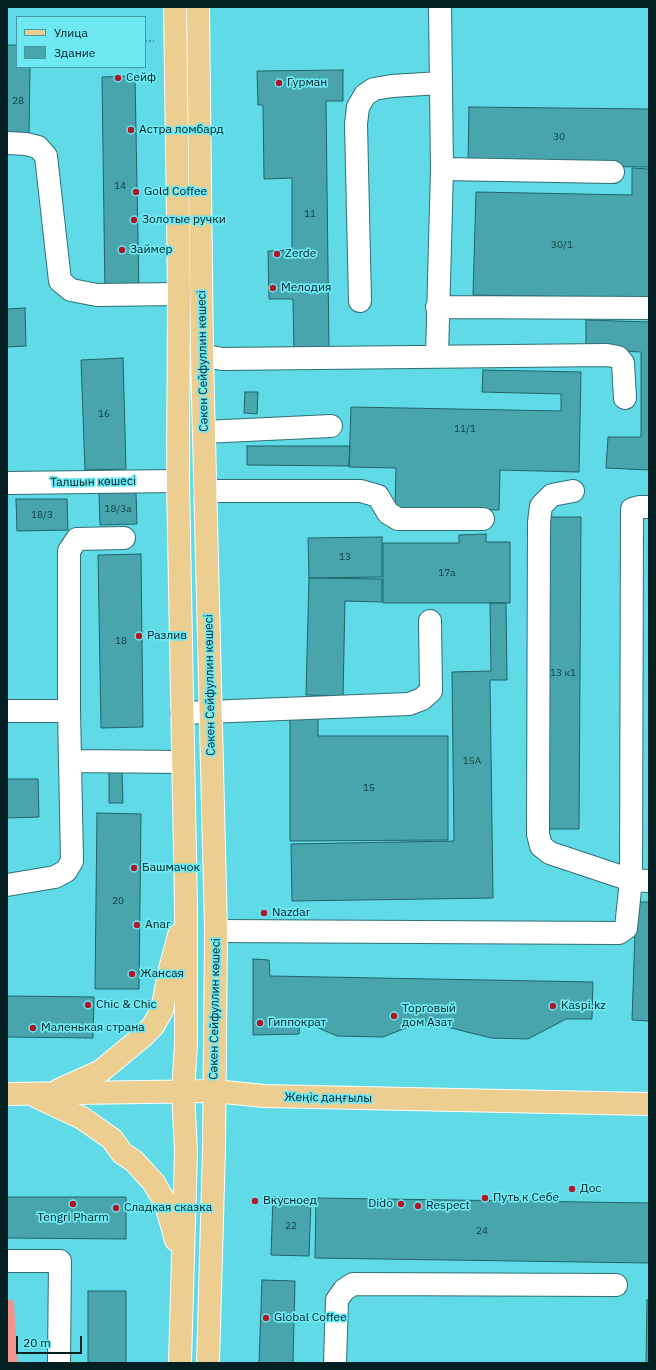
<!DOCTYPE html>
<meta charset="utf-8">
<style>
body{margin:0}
#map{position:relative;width:656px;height:1370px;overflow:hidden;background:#5fdae6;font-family:"IBM Plex Sans",sans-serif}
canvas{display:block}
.frame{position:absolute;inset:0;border:8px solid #041f21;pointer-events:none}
.legend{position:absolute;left:16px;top:16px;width:130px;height:52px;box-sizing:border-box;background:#6ee8f3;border:1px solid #44989f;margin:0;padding:5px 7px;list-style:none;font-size:12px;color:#041f21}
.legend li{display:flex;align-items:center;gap:8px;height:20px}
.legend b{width:20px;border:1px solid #44989f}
.scale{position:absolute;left:16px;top:1336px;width:66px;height:18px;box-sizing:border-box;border:2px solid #041f21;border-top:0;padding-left:5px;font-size:12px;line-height:14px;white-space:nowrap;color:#041f21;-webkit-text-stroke:3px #6ee8f3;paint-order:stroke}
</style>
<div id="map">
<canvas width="656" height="1370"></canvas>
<div class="frame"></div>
<ul class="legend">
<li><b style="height:5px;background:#ebce90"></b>Улица</li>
<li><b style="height:11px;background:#48a4ad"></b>Здание</li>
</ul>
<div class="scale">20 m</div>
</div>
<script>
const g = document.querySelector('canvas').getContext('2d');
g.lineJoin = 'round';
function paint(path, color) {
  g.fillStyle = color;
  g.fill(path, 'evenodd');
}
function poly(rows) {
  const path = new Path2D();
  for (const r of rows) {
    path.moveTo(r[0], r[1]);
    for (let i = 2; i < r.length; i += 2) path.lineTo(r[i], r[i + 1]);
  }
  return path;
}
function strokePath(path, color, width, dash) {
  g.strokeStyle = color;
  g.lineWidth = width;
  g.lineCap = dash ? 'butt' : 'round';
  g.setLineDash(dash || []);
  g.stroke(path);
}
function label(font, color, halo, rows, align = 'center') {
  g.font = font + ' "IBM Plex Sans",sans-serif';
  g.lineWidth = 3.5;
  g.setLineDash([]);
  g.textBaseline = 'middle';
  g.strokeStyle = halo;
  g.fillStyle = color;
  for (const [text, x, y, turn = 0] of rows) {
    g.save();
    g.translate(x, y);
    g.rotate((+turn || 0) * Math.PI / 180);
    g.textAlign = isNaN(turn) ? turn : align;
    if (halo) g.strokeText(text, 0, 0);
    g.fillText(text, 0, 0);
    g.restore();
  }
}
paint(poly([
 [7,1300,14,1300,17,1363,7,1363]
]), '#f2938e');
const building = poly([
 [7,45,17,45,17,67,30,67,29,135,7,135,7,45],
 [343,70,343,101,326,101,329,352,294,353,293,299,269,299,268,251,292,250,292,178,264,179,263,105,258,105,257,71,343,70],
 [135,76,139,294,105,294,102,77,135,76],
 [469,107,649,109,649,167,468,165,469,107],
 [632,168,649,169,649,298,473,295,476,192,632,195,632,168],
 [25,308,26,346,7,347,7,309,25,308],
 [586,320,649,322,649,470,606,468,608,437,641,437,641,352,586,349,586,320],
 [123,358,126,469,85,470,81,360,123,358],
 [483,370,581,372,579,472,500,470,499,510,395,508,396,468,349,467,351,407,561,411,561,394,482,392,483,370],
 [245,392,258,392,257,414,244,413,245,392],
 [247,446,350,446,349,466,247,465,247,446],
 [136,492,137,524,100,525,99,493,136,492],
 [16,499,67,499,68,530,17,531,16,499],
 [548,517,581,517,579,829,546,829,548,517],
 [486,534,486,542,510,542,510,603,383,603,383,543,459,543,459,535,486,534],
 [382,537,382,577,309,578,308,538,382,537],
 [141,554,143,727,101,728,98,555,141,554],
 [309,578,382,579,382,602,345,601,343,696,306,695,309,578],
 [490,603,506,603,507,680,490,680,493,898,292,901,291,844,454,841,452,672,491,671,490,603],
 [290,718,318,718,318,736,448,736,448,840,290,841,290,718],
 [109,772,122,772,123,803,109,803,109,772],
 [7,779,38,779,39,817,7,818,7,779],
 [97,813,141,814,139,989,95,989,97,813],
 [636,902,649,902,649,1021,632,1020,636,902],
 [253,959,269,960,270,976,593,982,592,1019,566,1019,528,1039,491,1038,443,1026,411,1026,383,1037,337,1036,300,1020,299,1034,253,1035,253,959],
 [7,996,94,997,93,1038,7,1037,7,996],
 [7,1197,126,1197,126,1239,7,1238,7,1197],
 [273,1197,311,1198,309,1256,271,1255,273,1197],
 [316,1198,649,1203,649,1263,315,1258,316,1198],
 [262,1280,295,1281,293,1363,259,1363,262,1280],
 [88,1291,126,1291,126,1363,88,1363,88,1291],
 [647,1300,649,1300,649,1363,646,1363,647,1300]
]);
paint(building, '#48a4ad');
strokePath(building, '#216369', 1);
const minor = poly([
 [7,143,26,144,38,147,46,156,60,281,71,290,97,295,179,294],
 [442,169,613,172],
 [360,301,356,124,358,107,365,95,374,89,392,86,440,83],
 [437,307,649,308],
 [202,355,222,359,607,355,618,357,623,363,625,398],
 [437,356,442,169,440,7],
 [204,432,331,426],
 [7,483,178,481],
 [205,491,361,491,378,496,388,513,398,519,483,519],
 [573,491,552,495,541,506,539,522,538,834,541,846,550,853,631,880,632,509,639,507,649,507],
 [7,711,69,711],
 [182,713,409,704,422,699,431,691,430,621],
 [71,761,183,762],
 [7,885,55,877,66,871,72,861,69,711,69,551,77,539,124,538],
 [216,931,619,933,626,928,631,880,649,881],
 [7,1261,60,1261,59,1363],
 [335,1363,337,1300,344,1290,353,1284,616,1285]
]);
const major = poly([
 [175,7,179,294,178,481,186,907,186,1044,183,1092,186,1151,180,1363],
 [198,7,202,355,216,931,214,1149,208,1363],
 [59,1090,101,1071,142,1037,153,1026,162,1010,170,969,179,935],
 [7,1094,214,1091,264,1096,649,1104],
 [37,1097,82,1118,112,1139,122,1153,134,1161,154,1183,166,1204,176,1240]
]);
strokePath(minor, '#2f6f75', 24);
strokePath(major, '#fff', 24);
strokePath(poly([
 [145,41,154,41]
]), '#429ea7', 2.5, [2, 2]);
strokePath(minor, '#fff', 22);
strokePath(major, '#ebce90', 22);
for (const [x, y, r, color] of [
 [118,78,4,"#ad1926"],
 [279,83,4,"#ad1926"],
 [131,130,4,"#ad1926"],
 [136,192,4,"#ad1926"],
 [134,220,4,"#ad1926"],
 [122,250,4,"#ad1926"],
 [277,254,4,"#ad1926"],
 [273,288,4,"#ad1926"],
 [139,636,4,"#ad1926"],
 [134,868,4,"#ad1926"],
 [264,913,4,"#ad1926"],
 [137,925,4,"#ad1926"],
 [132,974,4,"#ad1926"],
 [88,1005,4,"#ad1926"],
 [553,1006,4,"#ad1926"],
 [394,1016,4,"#ad1926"],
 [260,1023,4,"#ad1926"],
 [33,1028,4,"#ad1926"],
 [572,1189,4,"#ad1926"],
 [485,1198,4,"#ad1926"],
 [255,1201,4,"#ad1926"],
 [73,1204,4,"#ad1926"],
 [401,1204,4,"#ad1926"],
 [418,1206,4,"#ad1926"],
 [116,1208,4,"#ad1926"],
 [266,1318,4,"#ad1926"]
]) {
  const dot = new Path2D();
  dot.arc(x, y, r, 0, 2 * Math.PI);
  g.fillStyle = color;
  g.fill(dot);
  strokePath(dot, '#6ee8f3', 1.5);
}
label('10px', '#154044', null, [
 ["28",18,101],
 ["30",559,137],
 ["14",120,186],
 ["11",310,214],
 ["30/1",562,245],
 ["16",104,414],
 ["11/1",465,429],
 ["18/3а",118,509],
 ["18/3",42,515],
 ["13",345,557],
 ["17а",447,573],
 ["18",121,641],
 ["13 к1",563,673],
 ["15А",472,761],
 ["15",369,788],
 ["20",118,901],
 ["22",291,1226],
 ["24",482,1231]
]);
label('12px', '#041f21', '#6ee8f3', [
 ["Сейф",126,78],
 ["Гурман",287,83],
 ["Астра ломбард",139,130],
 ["Gold Coffee",144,192],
 ["Золотые ручки",142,220],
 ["Займер",130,250],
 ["Zerde",285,254],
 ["Мелодия",281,288],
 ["Разлив",147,636],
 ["Башмачок",142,868],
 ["Nazdar",272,913],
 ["Anar",145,925],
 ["Жансая",140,974],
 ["Chic & Chic",96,1005],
 ["Kaspi.kz",561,1006],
 ["Торговый",402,1009],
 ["дом Азат",402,1023],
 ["Гиппократ",268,1023],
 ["Маленькая страна",41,1028],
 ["Дос",580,1189],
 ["Путь к Себе",493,1198],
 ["Вкусноед",263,1201],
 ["Dido",393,1204,"right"],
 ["Respect",426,1206],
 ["Сладкая сказка",124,1208],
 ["Tengri Pharm",73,1218,"center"],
 ["Global Coffee",274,1318]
], 'left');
label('12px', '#041f21', '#6ee8f3', [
 ["Сәкен Сейфуллин көшесі",203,361,-91],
 ["Талшын көшесі",93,482,-1],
 ["Сәкен Сейфуллин көшесі",210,685,-91],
 ["Сәкен Сейфуллин көшесі",215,1009,-89],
 ["Жеңіс даңғылы",328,1098,1]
]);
</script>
